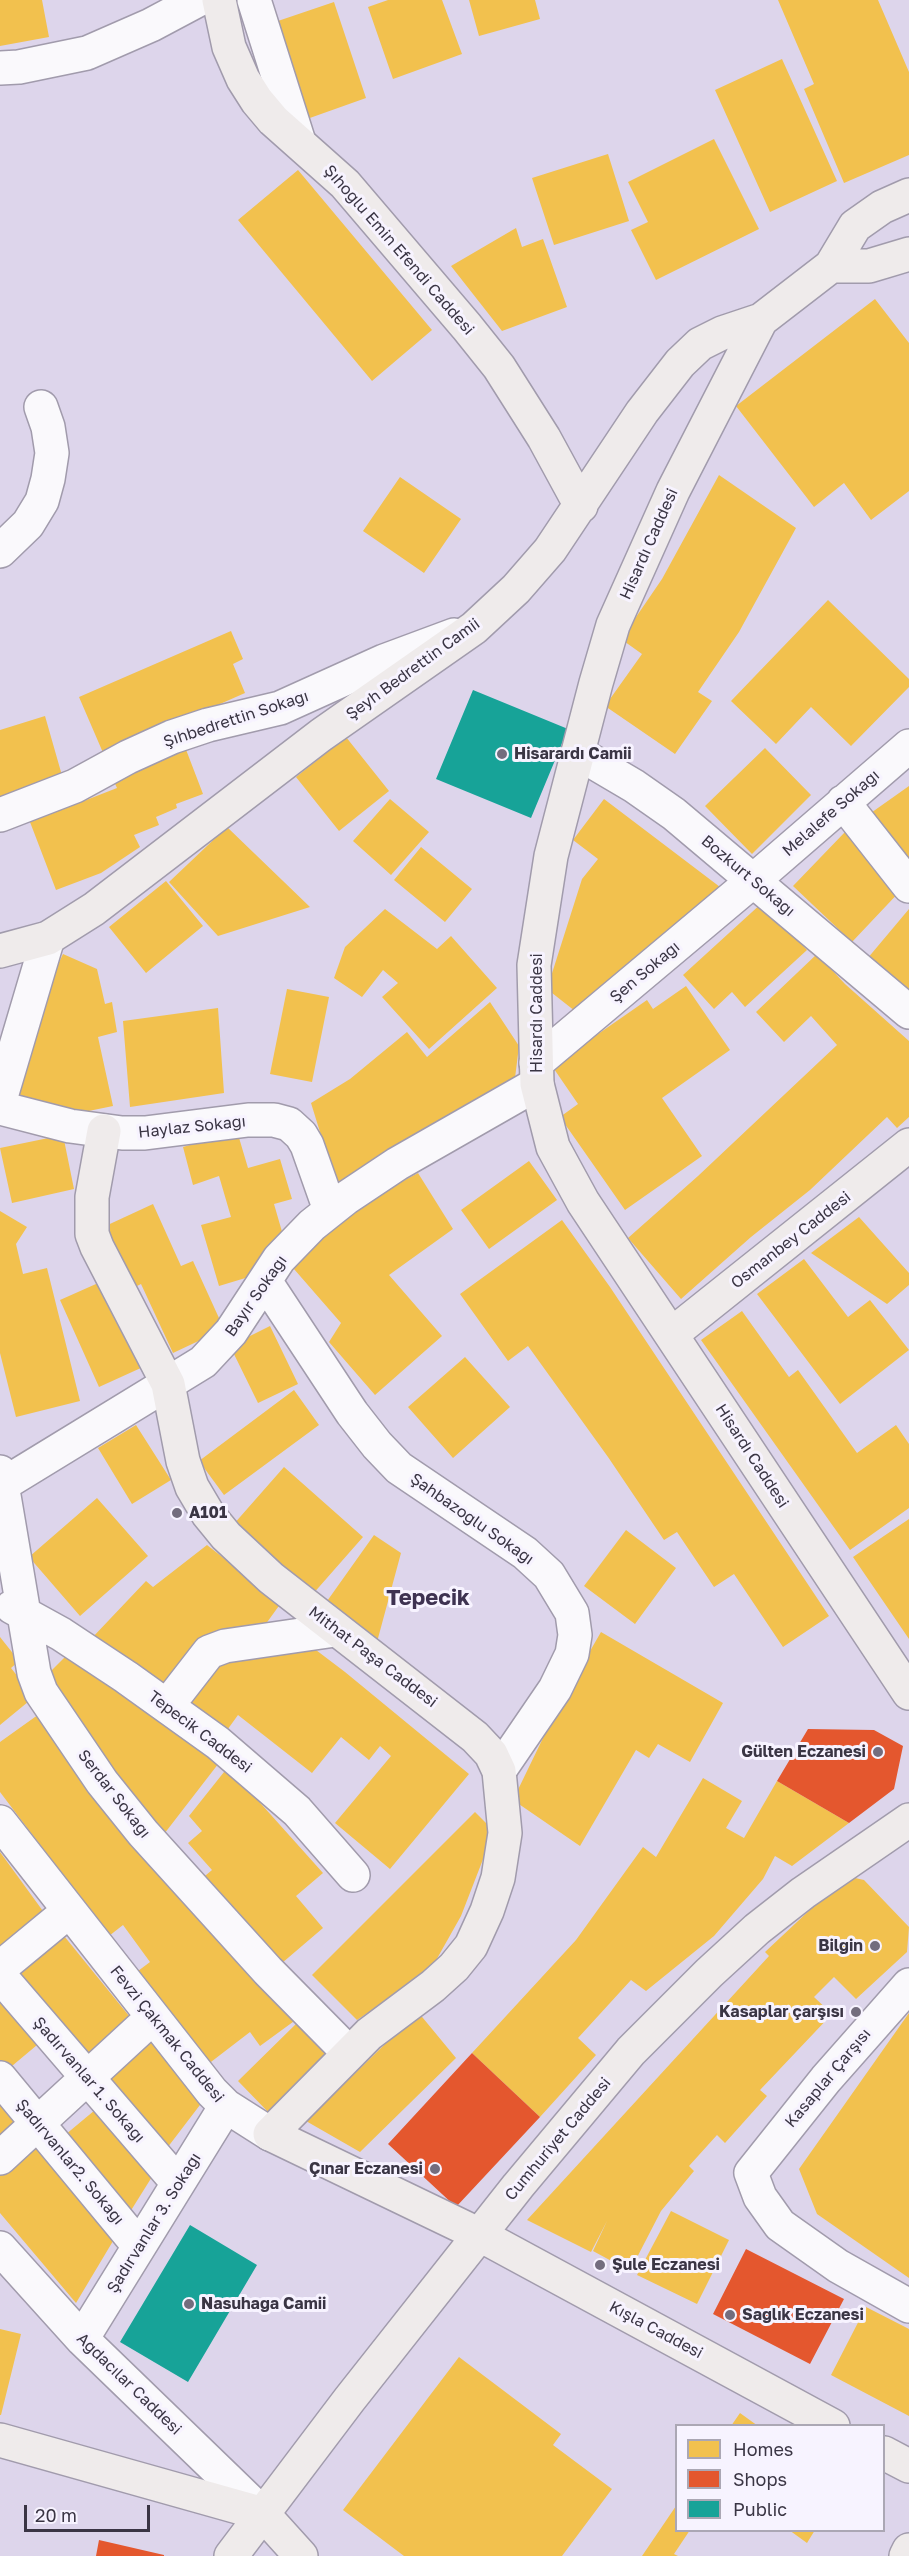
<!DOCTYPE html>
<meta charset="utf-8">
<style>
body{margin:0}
#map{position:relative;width:909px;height:2556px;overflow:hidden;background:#ddd5eb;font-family:"Golos Text",sans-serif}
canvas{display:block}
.legend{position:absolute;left:675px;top:2424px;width:210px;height:108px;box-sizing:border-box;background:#f7f3ff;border:2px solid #aba7b4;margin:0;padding:8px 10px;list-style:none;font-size:18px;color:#3a3544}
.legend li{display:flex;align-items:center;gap:12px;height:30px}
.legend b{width:30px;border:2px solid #aba7b4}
.scale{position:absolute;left:24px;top:2505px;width:126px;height:27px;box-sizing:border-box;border:3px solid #3a3544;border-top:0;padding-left:8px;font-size:18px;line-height:21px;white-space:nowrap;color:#3a3544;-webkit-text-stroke:4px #f7f3ff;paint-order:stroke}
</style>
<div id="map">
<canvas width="909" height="2556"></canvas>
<ul class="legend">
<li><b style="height:16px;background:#f2c14e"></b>Homes</li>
<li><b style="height:16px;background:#e4572e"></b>Shops</li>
<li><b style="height:16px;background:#17a398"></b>Public</li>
</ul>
<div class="scale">20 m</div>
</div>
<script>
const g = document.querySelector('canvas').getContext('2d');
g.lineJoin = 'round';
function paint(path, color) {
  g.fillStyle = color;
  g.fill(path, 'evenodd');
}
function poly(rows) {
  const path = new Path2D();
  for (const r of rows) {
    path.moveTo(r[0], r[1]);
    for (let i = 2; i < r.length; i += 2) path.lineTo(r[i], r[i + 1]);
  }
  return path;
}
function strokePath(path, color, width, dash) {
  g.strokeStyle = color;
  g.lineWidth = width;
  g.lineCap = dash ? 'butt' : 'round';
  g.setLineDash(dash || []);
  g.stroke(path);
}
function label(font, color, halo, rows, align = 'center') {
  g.font = font + ' "Golos Text",sans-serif';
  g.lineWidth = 6;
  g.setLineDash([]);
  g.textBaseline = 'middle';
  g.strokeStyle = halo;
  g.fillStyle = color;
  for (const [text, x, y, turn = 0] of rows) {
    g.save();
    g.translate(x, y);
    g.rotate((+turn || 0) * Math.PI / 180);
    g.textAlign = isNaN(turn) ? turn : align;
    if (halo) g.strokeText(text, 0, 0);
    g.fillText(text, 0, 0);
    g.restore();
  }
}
paint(poly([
 [0,0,42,0,49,37,0,46],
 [388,0,442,0,462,54,393,79,368,7],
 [469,0,535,0,540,19,479,36],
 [778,0,878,0,909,72,909,155,844,183,804,89,814,84],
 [334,2,366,98,307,119,275,22],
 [782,59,837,181,770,212,715,90],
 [714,139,759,229,656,280,631,230,648,222,628,182],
 [608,154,629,221,554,245,532,178],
 [298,170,432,330,372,381,238,220],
 [516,228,522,247,543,239,567,307,502,331,451,266],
 [875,299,909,343,909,491,871,520,844,483,814,507,736,406],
 [719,475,796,528,739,632,698,692,712,701,675,754,605,706,642,654,621,639,662,579],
 [400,477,461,519,424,573,363,531],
 [828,600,909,679,909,687,851,746,811,707,776,744,731,701],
 [231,631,243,659,233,664,245,693,104,755,79,697],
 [45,716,63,779,0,798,0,730],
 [346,737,389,791,339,831,296,777],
 [185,747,203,794,176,804,177,808,156,817,159,825,134,835,140,847,101,873,56,890,30,822,117,788,111,775],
 [765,748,811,795,752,854,705,806],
 [909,786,909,873,868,815],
 [390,799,429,832,391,875,353,841],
 [604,799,720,887,580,1015,547,989,582,879,598,859,573,840],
 [227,827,310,907,218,936,169,882],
 [845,832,904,887,852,942,793,886],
 [421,847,472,889,445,922,394,880],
 [166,881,203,926,146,973,109,927],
 [763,902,807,950,745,1007,732,992,714,1009,683,975],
 [385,909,437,949,451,936,497,988,429,1049,382,997,398,983,383,970,362,997,334,978,345,947],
 [909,909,909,994,867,959],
 [63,954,97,969,105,1004,112,1002,117,1032,98,1037,113,1106,74,1114,14,1096,37,1008],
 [817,954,845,984,909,1041,909,1117,897,1128,887,1117,810,1190,751,1237,681,1299,628,1238,698,1176,837,1045,811,1016,784,1042,756,1012],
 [686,986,730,1050,662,1098,702,1156,625,1210,560,1117,578,1104,552,1066,647,1000,653,1009],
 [287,989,329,997,312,1082,270,1074],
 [490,1002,519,1046,515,1078,337,1187,311,1103,350,1079,407,1032,427,1057],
 [218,1008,224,1093,130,1107,123,1021],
 [237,1131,248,1168,280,1159,292,1199,274,1204,285,1242,252,1276,219,1286,201,1225,231,1217,219,1176,193,1185,183,1147],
 [63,1135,74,1189,12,1203,0,1148],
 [529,1161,557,1200,489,1249,461,1210],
 [418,1173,453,1229,389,1275,442,1336,375,1395,329,1342,341,1323,287,1261,338,1216],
 [153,1204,181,1266,193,1261,224,1329,173,1353,141,1284,127,1291,99,1229],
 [0,1211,27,1227,16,1244,23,1274,47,1268,80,1401,16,1417,0,1353],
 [859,1217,909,1273,909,1285,887,1304,811,1253],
 [562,1220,610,1287,829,1616,783,1647,734,1574,714,1587,677,1532,664,1540,608,1457,528,1346,508,1361,460,1294],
 [804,1259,848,1317,870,1300,909,1350,840,1404,757,1294],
 [105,1280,143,1367,99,1387,60,1300],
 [742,1311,789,1377,798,1370,857,1453,896,1425,909,1444,909,1508,850,1550,701,1340],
 [270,1326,298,1384,258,1403,230,1346],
 [465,1357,510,1407,453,1458,408,1407],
 [294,1390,319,1425,224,1495,199,1461],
 [136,1425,171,1480,132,1504,98,1448],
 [284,1467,363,1537,312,1595,233,1525],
 [97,1498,148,1556,80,1616,29,1557],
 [909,1519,909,1639,853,1557],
 [626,1530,676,1568,635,1624,584,1586],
 [374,1535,401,1553,377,1642,325,1604],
 [207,1545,281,1603,260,1632,169,1695,91,1639,146,1581,153,1587],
 [601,1632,723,1703,690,1762,658,1744,649,1758,636,1750,580,1846,513,1800,559,1705],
 [0,1637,19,1661,11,1668,34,1697,0,1725],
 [312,1647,345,1672,469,1774,390,1869,335,1823,391,1756,380,1746,369,1760,341,1737,312,1773,238,1715,225,1733,180,1701,211,1657],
 [73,1649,222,1759,161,1838,45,1677],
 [42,1712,297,2019,260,2046,250,2032,207,2065,138,1971,150,1962,123,1925,109,1936,0,1792,0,1742],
 [228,1767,323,1873,296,1896,323,1928,275,1969,199,1881,212,1870,188,1843,202,1831,189,1816],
 [703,1778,742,1801,726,1828,744,1838,777,1781,849,1823,792,1866,775,1856,763,1879,714,1936,646,1991,631,1980,578,2038,596,2055,540,2117,472,2053,576,1940,643,1847,656,1857],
 [475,1812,494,1831,461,1916,430,1971,357,2020,312,1975],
 [0,1852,48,1918,0,1953],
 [846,1876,864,1880,909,1927,907,1952,856,1999,834,1977,814,1997,832,2014,760,2090,767,2096,725,2143,717,2135,689,2166,694,2171,661,2211,630,2271,593,2251,607,2221,591,2252,527,2220,769,1956,765,1952],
 [60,1931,134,2022,85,2063,10,1972],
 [0,1990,43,2040,6,2071,0,2063],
 [418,2012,456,2058,360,2152,306,2121],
 [909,2013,909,2278,817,2214,799,2169],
 [299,2021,334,2058,273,2117,238,2081],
 [150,2037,203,2101,161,2156,98,2081],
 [0,2096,25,2126,0,2147],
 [101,2105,155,2172,125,2220,59,2140],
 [40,2139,119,2231,76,2303,0,2213,0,2173],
 [671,2211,729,2240,697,2304,637,2275],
 [866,2307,909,2329,909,2416,831,2375],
 [0,2329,21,2334,1,2415,0,2415],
 [459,2357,561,2434,553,2445,612,2489,562,2556,404,2556,343,2510],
 [740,2413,758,2426,731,2426],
 [676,2506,676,2530,690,2530,674,2554,678,2556,642,2556],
 [789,2530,815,2530,807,2543]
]), '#f2c14e');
paint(poly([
 [808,1729,874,1730,903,1746,894,1789,849,1823,777,1781],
 [472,2053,540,2117,456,2207,388,2144],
 [746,2249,844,2299,810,2364,713,2314],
 [99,2540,164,2555,164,2556,96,2556]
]), '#e4572e');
paint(poly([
 [473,690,568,729,531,818,436,779],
 [190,2225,257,2265,188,2382,120,2342]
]), '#17a398');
const street = poly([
 [254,0,299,142],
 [0,68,19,67,87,53,151,25,198,0],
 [0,551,28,524,42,501,48,479,52,453,48,427,41,407],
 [578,753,634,786,674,814,909,1012],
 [843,802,909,886],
 [0,815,75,786,128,757,172,737,208,725,280,708,384,661,454,635],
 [536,1063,754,880,909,746],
 [0,1100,48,938],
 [0,1108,70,1126,122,1133,145,1133,248,1120,274,1120,289,1124,301,1135,307,1145,330,1210],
 [265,1281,352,1413,377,1445,399,1468,525,1553,549,1575,572,1613,575,1635,572,1654,555,1689,499,1771],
 [0,1472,34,1673,41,1692,102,1782,143,1833,268,1971,349,2053],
 [2,1485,203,1362,231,1332,279,1259,312,1225,346,1198,397,1164,537,1084],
 [12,1607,61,1634,126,1677,218,1743,297,1811,353,1875],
 [167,1706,209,1652,225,1646,335,1630],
 [0,1822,212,2092,226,2106,270,2134],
 [0,1968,69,1911],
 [0,1976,178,2183],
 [909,1985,826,2079,751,2173,760,2197,780,2225,838,2266,909,2306],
 [0,2078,139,2246],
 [0,2158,152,2018],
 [0,2248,82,2339,263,2514],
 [82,2339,226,2106]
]);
const secondary = poly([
 [219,0,229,47,243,79,257,101,273,120,345,184,467,327,499,367,544,438,581,506],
 [909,195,882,207,855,226,831,266,761,320,673,491,613,625,596,683,551,856,534,965,537,1084,553,1147,583,1202,909,1693],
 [831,266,869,266,909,254],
 [0,951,48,938,94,909,321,735,474,628,516,589,550,550,642,412,680,363,700,344,722,333,761,320],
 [104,1131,92,1197,92,1234,97,1247,168,1384,183,1461,192,1487,208,1514,226,1536,271,1578,475,1737,491,1754,499,1771,505,1833,498,1878,487,1911,471,1946,454,1967,433,1986,369,2034,270,2134,480,2235,833,2426],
 [672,1334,909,1145],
 [0,2440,263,2514],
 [884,2453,909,2466],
 [263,2514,301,2556],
 [231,2556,349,2400,518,2186,631,2051,709,1973,757,1929,803,1893,909,1820],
 [906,2556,909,2550]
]);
strokePath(street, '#a19bac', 36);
strokePath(secondary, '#a19bac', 36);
strokePath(street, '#faf9fc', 33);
strokePath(secondary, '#efebeb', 33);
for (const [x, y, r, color] of [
 [502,754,6,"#736d7e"],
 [177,1513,6,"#736d7e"],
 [878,1752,6,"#736d7e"],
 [875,1946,6,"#736d7e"],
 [856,2012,6,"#736d7e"],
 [435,2169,6,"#736d7e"],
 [600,2265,6,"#736d7e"],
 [189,2304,6,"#736d7e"],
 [730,2315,6,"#736d7e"]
]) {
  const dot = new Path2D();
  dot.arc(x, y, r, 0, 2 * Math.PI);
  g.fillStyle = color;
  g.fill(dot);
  strokePath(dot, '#f7f3ff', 2);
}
label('16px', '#3a3544', '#f7f3ff', [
 ["Şıhoğlu Emin Efendi Caddesi",399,250,49],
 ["Hisardı Caddesi",649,544,-66],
 ["Şeyh Bedrettin Camii",413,669,-36],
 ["Şıhbedrettin Sokağı",236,719,-18],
 ["Melalefe Sokağı",831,813,-41],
 ["Bozkurt Sokağı",748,876,40],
 ["Şen Sokağı",645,972,-40],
 ["Hisardı Caddesi",537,1013,-90],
 ["Haylaz Sokağı",192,1127,-6],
 ["Osmanbey Caddesi",791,1240,-38],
 ["Bayır Sokağı",256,1296,-55],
 ["Hisardı Caddesi",752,1456,57],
 ["Şahbazoğlu Sokağı",472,1519,35],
 ["Mithat Paşa Caddesi",373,1657,37],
 ["Tepecik Caddesi",200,1732,37],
 ["Serdar Sokağı",114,1794,52],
 ["Fevzi Çakmak Caddesi",167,2034,51],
 ["Kasaplar Çarşısı",828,2078,-50],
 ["Şadırvanlar 1. Sokağı",89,2080,49],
 ["Cumhuriyet Caddesi",558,2139,-50],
 ["Şadırvanlar2. Sokağı",70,2162,50],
 ["Şadırvanlar 3. Sokağı",154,2223,-58],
 ["Kışla Caddesi",656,2330,28],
 ["Ağdacılar Caddesi",129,2384,44]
]);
label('bold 16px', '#3a3544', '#f7f3ff', [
 ["Hisarardı Camii",514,754],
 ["A101",189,1513],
 ["Gülten Eczanesi",866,1752,"right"],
 ["Bilgin",863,1946,"right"],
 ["Kasaplar çarşısı",844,2012,"right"],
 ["Çınar Eczanesi",423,2169,"right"],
 ["Şule Eczanesi",612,2265],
 ["Nasuhağa Camii",201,2304],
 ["Sağlık Eczanesi",742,2315]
], 'left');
label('bold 22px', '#3e3251', '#f7f3ff', [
 ["Tepecik",428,1598]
]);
</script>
